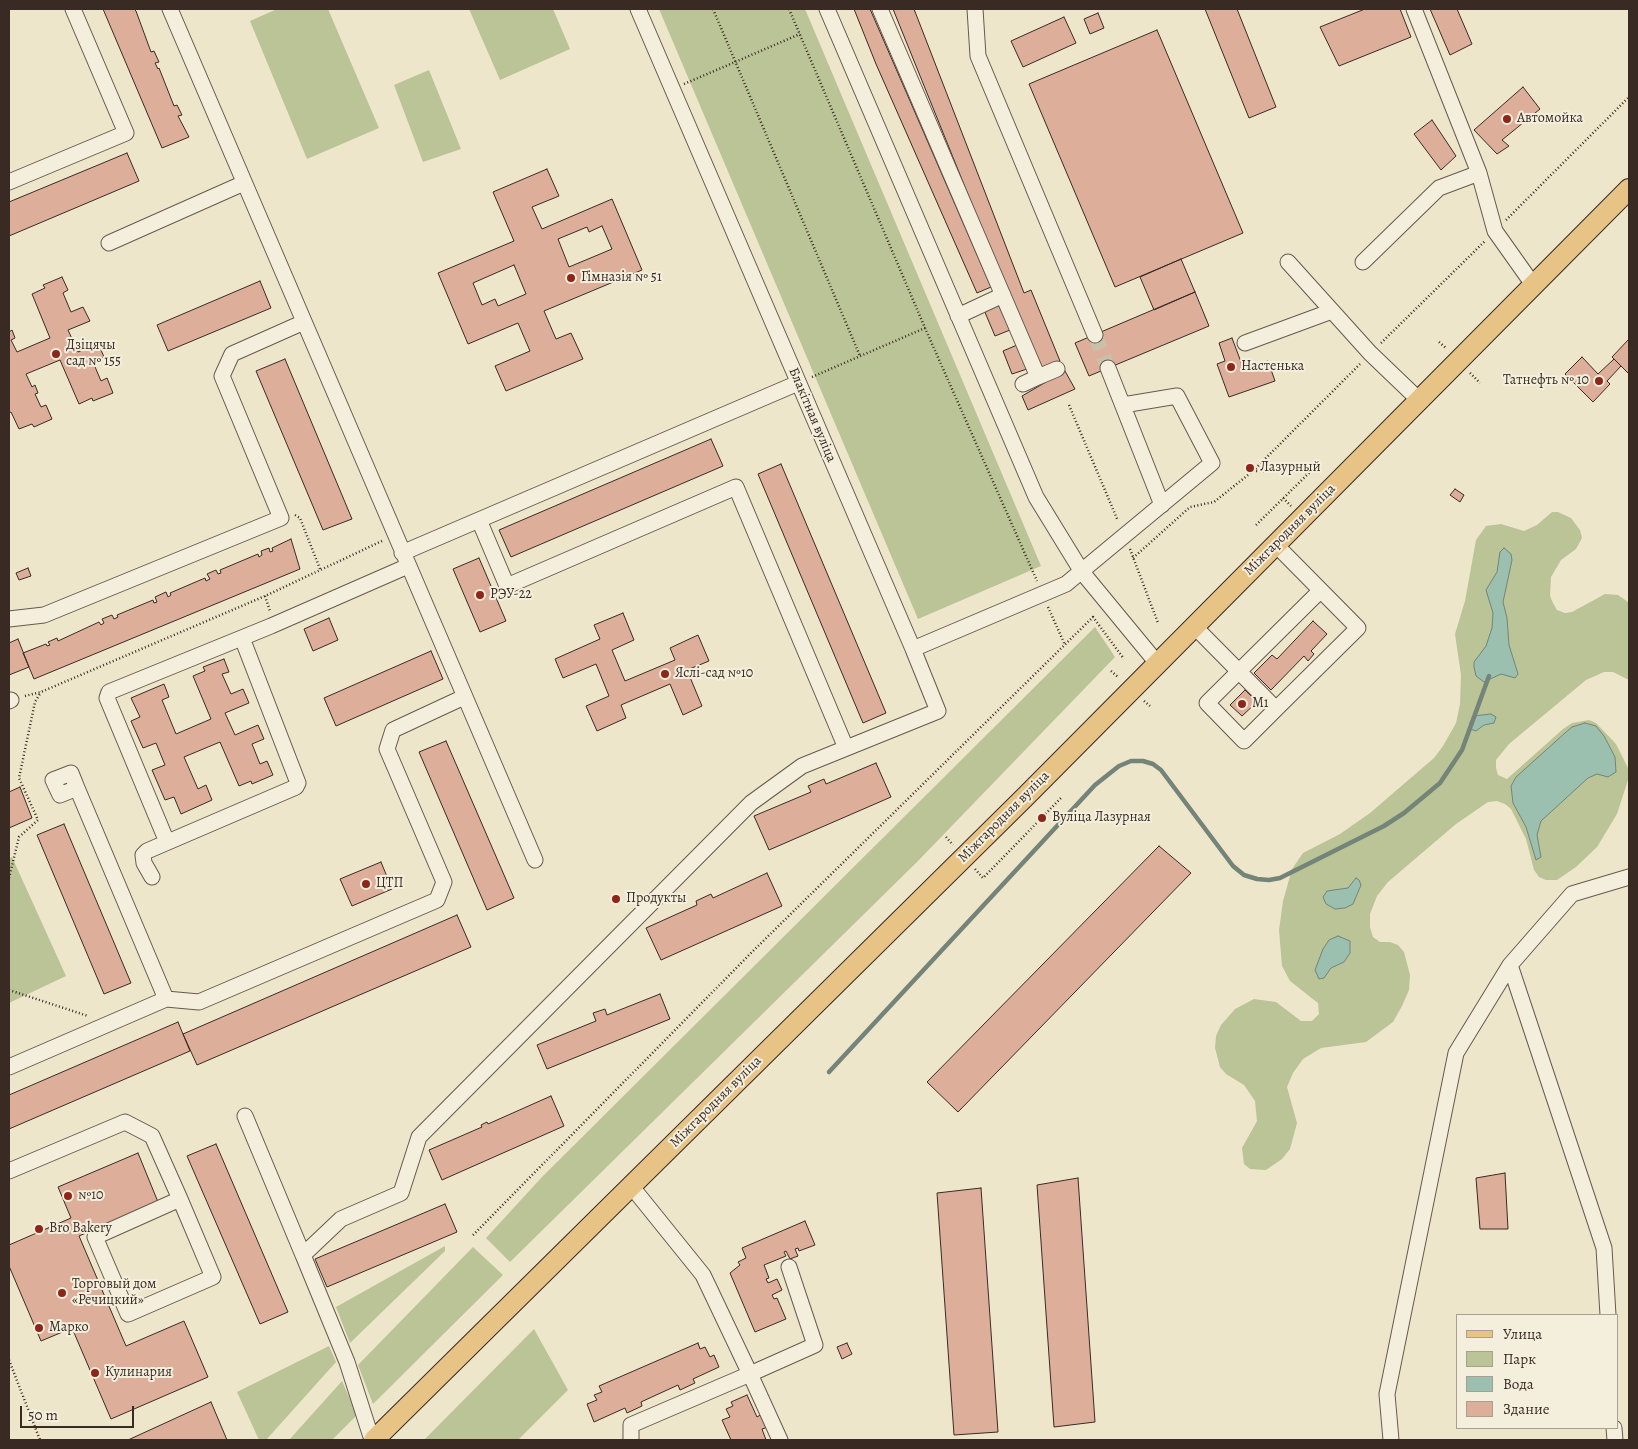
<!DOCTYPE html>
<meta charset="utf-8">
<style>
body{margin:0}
#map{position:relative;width:1638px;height:1449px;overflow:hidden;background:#eee6cb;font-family:Alegreya,serif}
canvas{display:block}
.frame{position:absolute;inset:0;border:10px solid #392a24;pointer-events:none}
.legend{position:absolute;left:1456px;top:1314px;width:162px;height:115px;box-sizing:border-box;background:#f4efdd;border:1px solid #a9a093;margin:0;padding:6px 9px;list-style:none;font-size:15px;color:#392a24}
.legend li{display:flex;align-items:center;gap:10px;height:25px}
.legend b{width:25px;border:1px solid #a9a093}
.scale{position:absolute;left:20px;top:1406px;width:114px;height:22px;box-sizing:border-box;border:2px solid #392a24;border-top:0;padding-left:6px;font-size:15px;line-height:18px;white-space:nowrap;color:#392a24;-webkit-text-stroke:4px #f4efdd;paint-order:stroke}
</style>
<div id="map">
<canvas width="1638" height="1449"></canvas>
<div class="frame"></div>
<ul class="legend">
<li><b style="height:6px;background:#e7c386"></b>Улица</li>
<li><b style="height:14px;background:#bac496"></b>Парк</li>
<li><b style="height:14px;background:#9bc0b0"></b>Вода</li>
<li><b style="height:14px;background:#ddae9a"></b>Здание</li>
</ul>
<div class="scale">50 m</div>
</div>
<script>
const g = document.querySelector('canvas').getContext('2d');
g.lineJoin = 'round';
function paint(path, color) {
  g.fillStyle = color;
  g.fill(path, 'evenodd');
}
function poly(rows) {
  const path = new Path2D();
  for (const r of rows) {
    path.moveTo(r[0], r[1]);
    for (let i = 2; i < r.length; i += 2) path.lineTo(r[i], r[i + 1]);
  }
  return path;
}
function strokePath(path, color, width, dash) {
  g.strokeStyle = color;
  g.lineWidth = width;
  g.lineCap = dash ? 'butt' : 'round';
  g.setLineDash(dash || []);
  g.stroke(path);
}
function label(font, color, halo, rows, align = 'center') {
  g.font = font + ' Alegreya,serif';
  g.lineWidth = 4;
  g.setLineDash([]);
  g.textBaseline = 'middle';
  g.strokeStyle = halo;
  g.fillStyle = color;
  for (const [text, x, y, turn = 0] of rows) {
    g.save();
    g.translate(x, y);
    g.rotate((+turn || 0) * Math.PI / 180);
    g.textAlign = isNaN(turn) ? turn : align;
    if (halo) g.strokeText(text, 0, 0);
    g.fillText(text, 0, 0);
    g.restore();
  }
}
paint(poly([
 [277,9,328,9,379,128,307,159,250,21],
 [469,9,553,9,570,49,500,80],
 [659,9,805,9,1041,566,918,619],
 [429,70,461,149,423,162,394,85],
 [1552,512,1558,512,1571,518,1580,530,1582,538,1576,549,1561,560,1551,577,1550,596,1553,603,1557,610,1565,613,1572,612,1605,594,1618,595,1628,602,1629,680,1613,672,1604,672,1586,680,1509,744,1496,760,1496,768,1498,775,1507,779,1563,729,1572,723,1589,720,1596,723,1616,744,1628,768,1628,780,1617,814,1597,847,1576,867,1557,880,1546,880,1539,877,1534,870,1526,839,1511,809,1505,804,1497,801,1488,802,1456,824,1388,882,1377,896,1370,914,1370,927,1373,937,1380,942,1390,942,1398,945,1404,952,1410,975,1409,990,1402,1006,1393,1022,1366,1042,1321,1048,1303,1059,1293,1073,1287,1087,1297,1123,1290,1149,1282,1159,1266,1170,1250,1169,1244,1164,1242,1148,1257,1121,1255,1101,1244,1085,1226,1074,1220,1067,1215,1048,1216,1036,1221,1025,1235,1009,1254,999,1276,1002,1301,1021,1312,1021,1319,1014,1318,1003,1290,981,1282,966,1279,930,1283,901,1292,869,1303,853,1340,834,1370,813,1434,758,1443,746,1456,723,1460,704,1461,675,1455,634,1465,601,1476,540,1486,526,1501,524,1524,531,1537,525],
 [1095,627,1115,657,917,862,510,1262,486,1238,542,1177],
 [12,857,66,976,9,1003,9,859],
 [445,1246,445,1251,350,1343,336,1307],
 [473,1247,503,1275,373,1404,358,1365],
 [534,1329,568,1390,518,1440,424,1440],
 [329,1346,336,1362,266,1440,259,1440,237,1392],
 [342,1381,357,1415,332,1440,289,1440]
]), '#bac496');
const water = poly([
 [1504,548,1511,554,1512,560,1503,602,1507,618,1509,645,1518,674,1515,678,1501,674,1484,682,1476,676,1474,667,1474,662,1486,646,1492,628,1493,613,1486,590,1497,572,1500,552,1504,548],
 [1491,714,1496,717,1494,723,1484,725,1476,731,1470,729,1470,723,1473,716,1491,714],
 [1585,723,1596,726,1604,736,1615,757,1616,772,1608,777,1597,774,1588,778,1541,821,1537,835,1541,857,1536,860,1526,827,1513,803,1511,786,1516,777,1565,733,1572,727,1585,723],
 [1356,878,1359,880,1361,885,1353,904,1345,908,1335,909,1326,904,1323,897,1327,891,1348,888,1356,878],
 [1338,936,1350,941,1350,953,1344,962,1331,968,1324,978,1319,979,1315,970,1323,949,1329,940,1338,936]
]);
paint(water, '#9bc0b0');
strokePath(water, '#748478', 1);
strokePath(poly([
 [829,1072,1095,785,1119,766,1131,761,1143,761,1153,764,1161,770,1233,866,1244,875,1257,879,1269,880,1280,878,1384,826,1404,813,1440,783,1462,750,1489,676]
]), '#748478', 4.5);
const building = poly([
 [103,9,134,9,136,11,151,52,154,51,159,62,155,63,158,69,159,68,174,106,177,105,182,115,178,116,189,137,162,148,103,9],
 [854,9,870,9,991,287,977,293,876,64,854,9],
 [893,9,914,9,1024,293,1031,290,1060,361,1039,370,893,9],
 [1205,9,1237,9,1276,107,1249,118,1205,9],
 [1365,9,1400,9,1411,37,1339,66,1320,27,1365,9],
 [1430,9,1457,9,1472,44,1450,55,1430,9],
 [1098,13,1104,28,1090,34,1084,19,1098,13],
 [1064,17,1076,43,1023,67,1011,41,1064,17],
 [1157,30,1243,233,1115,287,1029,84,1157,30],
 [1523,87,1540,109,1502,140,1509,146,1497,154,1474,130,1523,87],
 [1432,120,1456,156,1441,170,1414,134,1432,120],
 [127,153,139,181,9,236,9,202,127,153],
 [547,169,559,196,532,207,542,229,612,199,642,270,544,311,556,339,571,333,583,359,506,391,495,366,530,351,518,323,468,344,438,273,514,241,493,192,547,169],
 [602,226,612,249,569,267,558,239,587,227,589,232,602,226],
 [514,265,526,294,498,306,495,299,482,305,473,283,514,265],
 [1181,259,1195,292,1154,310,1140,277,1181,259],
 [62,277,68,290,63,293,71,312,83,307,90,321,68,330,78,352,98,343,104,357,93,362,101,381,107,378,113,393,93,401,92,398,79,404,60,360,26,374,32,387,35,385,38,393,35,394,41,407,46,405,52,419,34,427,32,424,19,429,11,412,9,413,9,332,12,330,15,338,11,340,17,352,50,338,32,294,45,288,43,285,62,277],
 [260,281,271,308,168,351,157,325,260,281],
 [1195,292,1209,326,1089,376,1075,343,1195,292],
 [998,304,1010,330,995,336,984,310,998,304],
 [1232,338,1244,370,1268,361,1275,381,1229,397,1217,364,1225,361,1219,343,1232,338],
 [1629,339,1629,374,1612,357,1629,339],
 [1017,345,1027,369,1012,374,1003,351,1017,345],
 [1582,357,1598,374,1614,359,1621,366,1607,381,1610,384,1593,402,1565,374,1582,357],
 [285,359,352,519,323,530,256,371,285,359],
 [1065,371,1075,389,1028,410,1022,396,1065,371],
 [711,439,723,466,511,557,499,530,711,439],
 [781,464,886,713,863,723,758,474,781,464],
 [1455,489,1464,495,1460,502,1450,495,1455,489],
 [291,539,300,569,34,679,23,653,46,644,47,646,50,645,48,642,57,638,58,641,99,622,101,625,104,623,102,619,112,615,114,619,118,617,117,615,153,600,154,603,157,602,155,597,166,592,168,597,171,595,170,593,205,578,206,581,210,579,207,574,216,570,218,574,221,573,220,570,258,554,259,557,262,555,261,551,269,548,270,552,273,551,272,548,291,539],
 [479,558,506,621,480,632,453,569,479,558],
 [28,568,31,576,19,580,16,573,28,568],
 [623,613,634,640,612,650,625,681,675,660,670,648,698,635,709,661,687,670,702,706,683,715,670,684,621,705,626,718,597,731,586,706,609,696,596,664,563,678,555,659,600,639,594,625,623,613],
 [329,618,338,640,313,651,304,629,329,618],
 [1313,621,1327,634,1311,651,1314,654,1308,661,1304,656,1271,690,1254,673,1272,655,1277,659,1313,621],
 [18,639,29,667,9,675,9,643,18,639],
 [431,651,443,679,336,726,324,698,431,651],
 [224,659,229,672,222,674,231,694,243,689,249,703,225,713,235,735,258,725,264,739,252,744,260,764,267,761,273,775,252,784,251,781,239,786,220,742,184,757,198,789,206,785,212,800,181,814,174,797,165,800,152,770,165,765,156,743,143,748,131,721,140,717,131,698,164,684,169,697,162,700,176,734,211,719,193,676,205,671,203,667,224,659],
 [1245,690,1257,702,1242,716,1230,705,1245,690],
 [446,741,514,898,487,910,419,752,446,741],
 [876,763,891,797,769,850,754,816,811,792,808,786,824,779,826,784,876,763],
 [20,787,32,818,9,828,9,792,20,787],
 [64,824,131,983,104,994,37,835,64,824],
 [1159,846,1191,873,958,1112,927,1082,1159,846],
 [381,862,392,889,352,906,340,879,381,862],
 [767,873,782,906,661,960,646,928,697,905,696,901,711,894,713,898,767,873],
 [457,915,471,947,197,1065,183,1034,457,915],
 [660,994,670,1019,547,1069,537,1045,596,1021,593,1013,605,1009,607,1015,660,994],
 [178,1022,190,1051,9,1129,9,1095,178,1022],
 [551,1096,564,1126,442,1180,429,1150,482,1127,481,1125,487,1122,488,1124,551,1096],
 [216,1144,288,1312,260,1324,187,1156,216,1144],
 [138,1153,158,1202,79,1236,126,1346,184,1321,208,1377,111,1419,72,1328,41,1341,9,1266,9,1245,71,1218,58,1187,138,1153],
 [1505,1173,1508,1229,1480,1229,1476,1178,1505,1173],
 [1078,1178,1095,1422,1054,1427,1037,1185,1078,1178],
 [981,1188,998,1432,954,1435,937,1193,981,1188],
 [445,1204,457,1232,327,1287,315,1259,445,1204],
 [805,1221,815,1245,799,1251,798,1248,795,1249,798,1256,790,1259,786,1251,784,1252,786,1256,764,1265,769,1278,766,1279,768,1283,777,1279,782,1290,772,1295,774,1299,777,1298,786,1319,755,1332,730,1273,740,1265,738,1262,746,1258,742,1248,805,1221],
 [698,1343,700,1349,705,1347,710,1357,714,1355,719,1367,693,1379,695,1383,680,1390,678,1385,641,1402,642,1406,627,1413,625,1408,594,1422,587,1404,597,1400,594,1395,602,1392,599,1386,698,1343],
 [847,1343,852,1354,842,1359,837,1347,847,1343],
 [747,1395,757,1417,762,1414,768,1427,762,1429,766,1440,731,1440,722,1420,730,1417,726,1409,733,1406,731,1402,747,1395],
 [211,1402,227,1440,128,1440,211,1402]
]);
paint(building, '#ddae9a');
strokePath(building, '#392a24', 1);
strokePath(poly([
 [1095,335,1108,368]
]), '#cac0aa', 15, [15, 8]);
const minor = poly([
 [170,9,535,860],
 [638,9,913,649,1066,584,1212,463,1177,396,1123,405],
 [827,9,1036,497,1082,572,1157,663],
 [880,9,1038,377,1057,369],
 [975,9,978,56,1095,335],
 [1414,9,1479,173,1495,231,1534,286],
 [9,182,126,133,73,9],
 [109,243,244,183],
 [1288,262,1370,353,1419,400],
 [1363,262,1439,188,1479,173],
 [958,316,1003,295],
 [1245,343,1332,311],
 [1108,368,1162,505],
 [1023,384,1038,377],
 [479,520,507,586,736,487,846,748],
 [402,553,798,383],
 [9,619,44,615,281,518,222,376,232,354,304,322],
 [1195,627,1276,709,1358,628,1276,545],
 [9,701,11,700],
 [1276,709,1244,741,1207,703,1320,591],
 [167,842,107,698,109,692,271,626,408,566],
 [152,877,144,863,143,855,147,851,296,787,298,783,242,638],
 [1510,965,1604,1248,1608,1315],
 [166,999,199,1002,437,900,444,882,387,749,393,730,464,697],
 [9,1067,166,999,77,788,71,773,53,780,60,795,77,788],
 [245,1116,303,1255],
 [9,1171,125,1122,152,1136,180,1199,213,1277,128,1314,95,1237,180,1199],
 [632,1187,703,1275,750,1374,815,1345,789,1267],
 [1614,1428,1615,1440],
 [372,1440,347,1362,303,1255,341,1219,401,1193,419,1137,751,803,802,766,938,711,913,649],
 [631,1440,631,1425,750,1374,780,1440],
 [1391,1440,1387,1394,1456,1053,1510,965,1572,894,1629,877]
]);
const major = poly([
 [374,1440,1024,798,1629,189]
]);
strokePath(minor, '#66594e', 17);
strokePath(major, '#392a24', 22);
strokePath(poly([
 [713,9,860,356],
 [789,9,925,328,1037,581],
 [684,84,800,34],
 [1506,220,1629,97],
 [1439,342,1446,348],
 [1381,343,1485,241],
 [1470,373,1480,383],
 [812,377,925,328],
 [1069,405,1118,521],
 [1253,471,1360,364],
 [1283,498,1291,506],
 [295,515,300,518,320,569],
 [1256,525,1310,472],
 [1130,549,1158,623],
 [1133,558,1190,507,1214,502,1253,471,1310,472],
 [265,596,270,611],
 [1048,607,1065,645],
 [1111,671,1118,677],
 [25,696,41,692,265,596,382,541],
 [1144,701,1150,706],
 [946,837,953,845],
 [975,869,983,878,1062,797],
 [9,878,19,837,38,820,19,778,35,702,41,692],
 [9,990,88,1016],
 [473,1235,750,954,1093,617,1124,659],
 [9,1360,40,1440]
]), '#392a24', 2.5, [1, 2.5]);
strokePath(minor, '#f4efdd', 15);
strokePath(major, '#e7c386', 20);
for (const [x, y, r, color] of [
 [1507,119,5,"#8f2418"],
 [571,278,5,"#8f2418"],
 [56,354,5,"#8f2418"],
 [1231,367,5,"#8f2418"],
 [1599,381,5,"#8f2418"],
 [1250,468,5,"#8f2418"],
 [480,595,5,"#8f2418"],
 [665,674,5,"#8f2418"],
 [1242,704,5,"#8f2418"],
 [1042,818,5,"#8f2418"],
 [366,884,5,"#8f2418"],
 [616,899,5,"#8f2418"],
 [68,1196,5,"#8f2418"],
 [39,1229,5,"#8f2418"],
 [62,1293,5,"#8f2418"],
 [39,1328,5,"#8f2418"],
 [95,1373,5,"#8f2418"]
]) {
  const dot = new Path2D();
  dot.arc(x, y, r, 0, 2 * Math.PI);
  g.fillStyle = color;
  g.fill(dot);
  strokePath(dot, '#f4efdd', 2);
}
label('14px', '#392a24', '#f4efdd', [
 ["Автомойка",1517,119],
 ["Гімназія № 51",581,278],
 ["Дзіцячы",66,346],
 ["сад № 155",66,362],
 ["Настенька",1241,367],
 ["Татнефть № 10",1589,381,"right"],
 ["Лазурный",1260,468],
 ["РЭУ-22",490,595],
 ["Яслі-сад №10",675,674],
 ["М1",1252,704],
 ["Вуліца Лазурная",1052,818],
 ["ЦТП",376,884],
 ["Продукты",626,899],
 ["№10",78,1196],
 ["Bro Bakery",49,1229],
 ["Торговый дом",72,1285],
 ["«Речицкий»",72,1301],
 ["Марко",49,1328],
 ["Кулинария",105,1373]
], 'left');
label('14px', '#392a24', '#f4efdd', [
 ["Блакітная вуліца",812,415,67],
 ["Міжгародняя вуліца",1290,530,-45],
 ["Міжгародняя вуліца",1004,817,-45],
 ["Міжгародняя вуліца",716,1102,-45]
]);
</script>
